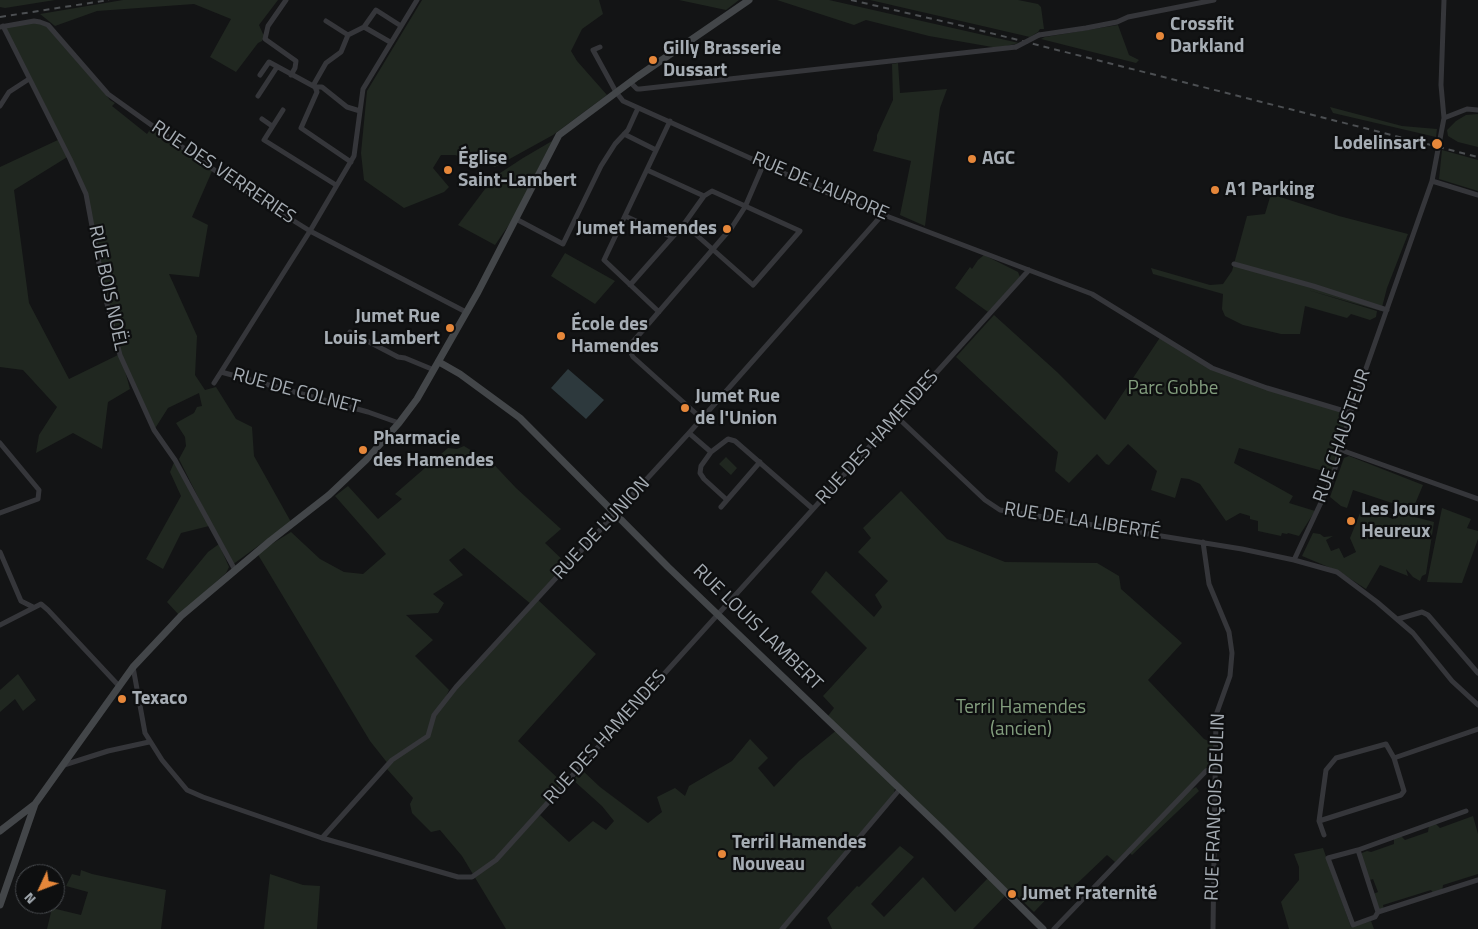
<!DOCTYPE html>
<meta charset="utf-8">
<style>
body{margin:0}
#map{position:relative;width:1478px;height:929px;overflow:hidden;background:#131415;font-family:"Titillium Web",sans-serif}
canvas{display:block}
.north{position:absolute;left:15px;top:864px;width:50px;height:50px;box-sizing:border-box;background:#0e0f10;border:1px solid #4b4e52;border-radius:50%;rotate:227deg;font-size:14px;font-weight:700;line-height:20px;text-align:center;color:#a6adb4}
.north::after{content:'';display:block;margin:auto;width:18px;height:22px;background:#e6873a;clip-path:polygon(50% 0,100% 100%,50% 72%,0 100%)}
</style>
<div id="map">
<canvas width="1478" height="929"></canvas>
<div class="north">N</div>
</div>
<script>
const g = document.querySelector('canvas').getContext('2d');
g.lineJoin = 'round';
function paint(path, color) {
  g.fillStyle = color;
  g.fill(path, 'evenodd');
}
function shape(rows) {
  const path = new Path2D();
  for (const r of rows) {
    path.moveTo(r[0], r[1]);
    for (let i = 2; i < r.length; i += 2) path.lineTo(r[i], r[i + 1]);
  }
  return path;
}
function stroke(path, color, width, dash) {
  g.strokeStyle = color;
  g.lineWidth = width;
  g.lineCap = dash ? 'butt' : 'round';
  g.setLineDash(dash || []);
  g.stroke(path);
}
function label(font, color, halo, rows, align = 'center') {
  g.font = font + ' "Titillium Web",sans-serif';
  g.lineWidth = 4.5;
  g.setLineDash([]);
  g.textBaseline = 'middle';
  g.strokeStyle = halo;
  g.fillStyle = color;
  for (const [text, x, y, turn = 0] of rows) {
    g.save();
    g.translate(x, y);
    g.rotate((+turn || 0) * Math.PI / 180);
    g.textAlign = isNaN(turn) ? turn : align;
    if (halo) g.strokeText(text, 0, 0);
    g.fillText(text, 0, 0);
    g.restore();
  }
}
paint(shape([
 [0,0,55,0,5,8,0,7],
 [123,0,278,0,259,25,263,34,265,35,262,41,258,43,236,72,210,57,231,19,194,4,97,11,55,26,40,14],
 [422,0,599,0,603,14,582,29,571,51,577,61,607,95,553,135,495,167,455,155,441,155,433,168,449,187,444,192,404,208,364,180,361,153,367,91],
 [679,0,739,0,726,10],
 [777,0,829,0,1019,43,998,48,929,36,866,20,854,25],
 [870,0,1018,0,1038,4,1041,7,1044,29,1040,29,1038,32,1030,37],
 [22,23,44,23,68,48,110,100,115,103,112,106,147,134,151,128,213,169,192,217,208,225,199,277,169,274,197,336,195,375,205,390,216,387,236,419,252,427,254,456,291,522,232,565,179,459,186,446,185,437,176,423,194,413,197,407,202,406,199,393,168,408,154,430,122,360,130,389,108,402,102,449,73,433,36,453,39,435,57,407,23,370,0,367,0,167,60,139,3,26],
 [69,156,89,203,104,292,120,354,69,379,29,303,14,190],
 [1118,25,1129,55,1139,60,1136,63,1041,39,1045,37],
 [898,63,900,93,947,89,940,108,925,226,900,215,911,161,873,151,877,139,877,135,893,100,892,64],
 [1330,107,1402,126,1437,129,1436,137,1333,113],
 [1478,114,1478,147,1458,142,1448,136,1447,130,1456,121,1466,115],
 [552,141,513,219,495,245,458,225,494,177,523,158],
 [1442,150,1478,160,1478,191,1439,179],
 [1271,194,1339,216,1408,234,1387,288,1381,311,1308,290,1377,311,1376,317,1370,320,1351,314,1347,318,1305,306,1300,334,1281,334,1243,325,1225,316,1222,309,1223,294,1153,274,1151,268,1210,285,1223,284,1232,271,1247,216,1265,214],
 [565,253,615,281,595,304,551,276],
 [984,255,1018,272,1020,277,988,312,955,288,970,267,972,269,978,260],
 [994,315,1057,372,1105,420,1161,336,1212,368,1351,413,1334,474,1239,448,1234,463,1293,496,1289,503,1315,511,1299,536,1288,533,1287,534,1282,533,1281,536,1258,531,1258,521,1250,519,1250,516,1240,513,1226,521,1200,484,1189,479,1181,478,1175,498,1151,490,1157,471,1128,444,1109,465,1106,464,1097,454,1069,483,1055,471,1058,452,956,357],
 [464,446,477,454,484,454,516,488,561,529,545,543,568,565,532,605,464,548,449,560,463,575,433,594,444,603,438,613,406,615,433,640,415,656,449,690,444,701,538,600,596,654,518,741,564,784,532,821,540,815,569,842,593,821,606,830,614,821,602,806,573,780,582,770,600,787,648,823,662,812,657,797,675,788,685,796,689,786,732,761,750,739,768,758,758,768,774,787,799,761,838,729,828,716,834,708,823,696,867,648,811,592,826,571,874,617,882,607,875,595,888,581,858,552,871,538,863,528,901,491,947,539,1005,562,1097,563,1119,576,1121,589,1182,643,1148,680,1204,739,1213,743,1214,764,1209,765,1188,787,1191,790,1196,787,1199,791,1132,855,1127,850,1115,862,1107,855,1064,896,1058,887,1034,912,1013,892,1009,891,896,783,894,793,886,808,786,929,506,929,462,856,440,830,431,832,412,813,410,804,413,798,387,769,389,765,370,741,257,553,291,532,320,559,344,572,363,574,386,554,335,496,348,486,378,519,402,499,395,494,448,448,457,449],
 [1349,456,1423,485,1415,504,1415,517,1434,522,1426,574,1422,576,1420,581,1413,577,1406,569,1408,576,1380,565,1366,589,1338,571,1302,556,1313,533,1320,534,1324,537,1333,536,1326,540,1331,551,1339,548,1344,558,1356,552,1350,538,1362,508,1393,519,1398,505,1353,490,1347,508,1341,506,1330,497,1344,458],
 [726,457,737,468,731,475,719,464],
 [175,460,209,526,181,533,163,569,146,559,181,496,170,472],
 [1442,508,1471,519,1467,528,1478,531,1478,539,1462,583,1427,582],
 [219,544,229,567,226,573,179,615,167,602,208,552],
 [18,674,36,700,23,711,15,699,0,712,0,690],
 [1473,816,1478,834,1478,874,1443,885,1442,892,1434,894,1431,890,1383,905,1384,910,1379,910,1373,894,1378,892,1373,879,1367,881,1360,857,1362,853,1367,851,1371,852,1394,844,1394,837,1400,835,1405,840,1428,832,1429,825,1435,823,1440,828],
 [900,846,914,857,871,904,884,917,923,877,955,912,988,878,1005,896,973,929,832,929,827,918,857,886,859,887],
 [1323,848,1351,927,1371,921,1374,929,1289,929,1281,902,1299,880,1299,867,1294,854],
 [81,870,92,874,166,890,161,929,47,929,52,908,81,915,88,892,66,886,72,874,80,876],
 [270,874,303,885,320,886,317,929,264,929]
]), '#202720');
paint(shape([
 [568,369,604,400,586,419,551,388]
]), '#2d393d');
stroke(shape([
 [286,0,268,26,265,39,296,61,295,68,291,75],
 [326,21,348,35],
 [3,26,70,159,86,194,105,296,120,355,154,430,175,460,235,570],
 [0,27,34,21,40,22,48,25,108,94,227,179,310,231,466,312],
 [364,27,376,10,401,26],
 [1039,35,1086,28,1117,22,1128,17,1214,0],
 [600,47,593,50,616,92,623,101,839,198,1092,294,1212,368,1267,388,1351,413],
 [260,75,269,62,315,87,322,87,347,107,360,111],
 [630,82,637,89,640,89,1016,47],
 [258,96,277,67],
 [0,106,9,92,29,79],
 [283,110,264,140,336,185],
 [1444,118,1467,109,1478,110],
 [262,119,272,126],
 [624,134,656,150],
 [351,162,301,128,317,92,314,84,326,63,341,52,348,35,364,27,390,42],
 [647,170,704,196],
 [1432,181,1478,195],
 [625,216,672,237],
 [516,219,563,244,601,166,615,144,628,130,638,108],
 [1234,264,1313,286,1387,310],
 [630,285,684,224,704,196,712,191,800,231,753,285,684,224],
 [659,312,604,260,670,121],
 [350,332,398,357,405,358,434,370],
 [214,383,221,372],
 [897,417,985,500,1000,510,1242,549,1294,560,1337,572,1377,602,1413,633,1452,681,1478,705],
 [702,419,633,357,630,351,631,344,732,227,745,207,764,163],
 [399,423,368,412,221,372,310,231,354,156,363,89,417,0],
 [689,433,711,452],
 [0,443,39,490,38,499,0,513],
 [1341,450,1478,499],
 [727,500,704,479,700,473,701,466,711,452,728,439,735,441,813,509],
 [721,507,760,462],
 [1203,542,1209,584,1229,632,1232,653,1230,676,1216,715,1213,929],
 [0,552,21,601,33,607],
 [1294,560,1332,479,1351,411,1432,181,1444,118,1441,85,1444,0],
 [1398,619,1422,612,1428,615,1478,673],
 [0,625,41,604,48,610,119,686],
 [133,667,145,733,162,760,187,790,203,797,322,838,458,877,472,877,496,860,1029,270],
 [1386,744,1394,758,1404,791,1401,795,1319,821,1326,770,1336,758,1386,744],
 [1394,758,1478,729],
 [64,765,108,751,149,742],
 [1319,821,1324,835],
 [322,838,392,760,428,736,434,715,456,687,689,433,882,215],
 [1358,850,1378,912,1478,880],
 [1378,912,1375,917,1353,925,1328,858,1358,850,1466,811],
 [782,929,900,789],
 [1054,929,1206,771,1215,766]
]), '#35363a', 5);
stroke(shape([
 [439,362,460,374,520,418,668,567,942,829,1043,929],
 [0,831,35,804],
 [0,905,35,804,133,667,181,616,270,541,329,495,366,460,399,423,417,399,478,292,559,135,637,77,749,0]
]), '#434649', 7);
stroke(shape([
 [851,0,963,26,1478,157],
 [0,17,109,0]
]), '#4c4f52', 2, [6, 5]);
stroke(shape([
 [1016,47,1039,35]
]), '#35363a', 5);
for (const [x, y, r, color] of [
 [1160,36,5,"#e6873a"],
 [653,60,5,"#e6873a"],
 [1437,144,6,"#e6873a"],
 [972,159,5,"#e6873a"],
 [448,170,5,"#e6873a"],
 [1215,190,5,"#e6873a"],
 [727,229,5,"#e6873a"],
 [450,328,5,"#e6873a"],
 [561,336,5,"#e6873a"],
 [685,408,5,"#e6873a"],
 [363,450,5,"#e6873a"],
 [1351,521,5,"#e6873a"],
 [122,699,5,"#e6873a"],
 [722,854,5,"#e6873a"],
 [1012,894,5,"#e6873a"]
]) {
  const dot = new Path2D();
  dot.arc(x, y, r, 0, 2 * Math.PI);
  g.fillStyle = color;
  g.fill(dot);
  stroke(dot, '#0e0f10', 2);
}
label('bold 19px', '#a6adb4', '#0e0f10', [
 ["Crossfit",1170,25],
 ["Darkland",1170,47],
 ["Gilly Brasserie",663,49],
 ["Dussart",663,71],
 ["Lodelinsart",1426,144,"right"],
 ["Église",458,159],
 ["Saint-Lambert",458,181],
 ["AGC",982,159],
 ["A1 Parking",1225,190],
 ["Jumet Hamendes",717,229,"right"],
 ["Jumet Rue",440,317,"right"],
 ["Louis Lambert",440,339,"right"],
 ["École des",571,325],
 ["Hamendes",571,347],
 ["Jumet Rue",695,397],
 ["de l'Union",695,419],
 ["Pharmacie",373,439],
 ["des Hamendes",373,461],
 ["Les Jours",1361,510],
 ["Heureux",1361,532],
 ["Texaco",132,699],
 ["Terril Hamendes",732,843],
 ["Nouveau",732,865],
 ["Jumet Fraternité",1022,894]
], 'left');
label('19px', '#a6adb4', '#0e0f10', [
 ["RUE DES VERRERIES",223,173,34],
 ["RUE DE L'AURORE",820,187,23],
 ["RUE BOIS NOËL",107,288,78],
 ["RUE DE COLNET",296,392,15],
 ["RUE CHAUSTEUR",1343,436,-71],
 ["RUE DES HAMENDES",878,438,-48],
 ["RUE DE LA LIBERTÉ",1082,522,9],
 ["RUE DE L'UNION",602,529,-47],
 ["RUE LOUIS LAMBERT",757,628,44],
 ["RUE DES HAMENDES",606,738,-48],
 ["RUE FRANÇOIS DEULIN",1216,807,-88]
]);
label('19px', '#839e7e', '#0e0f10', [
 ["Parc Gobbe",1173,389],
 ["Terril Hamendes",1021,708],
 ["(ancien)",1021,730]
]);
</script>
